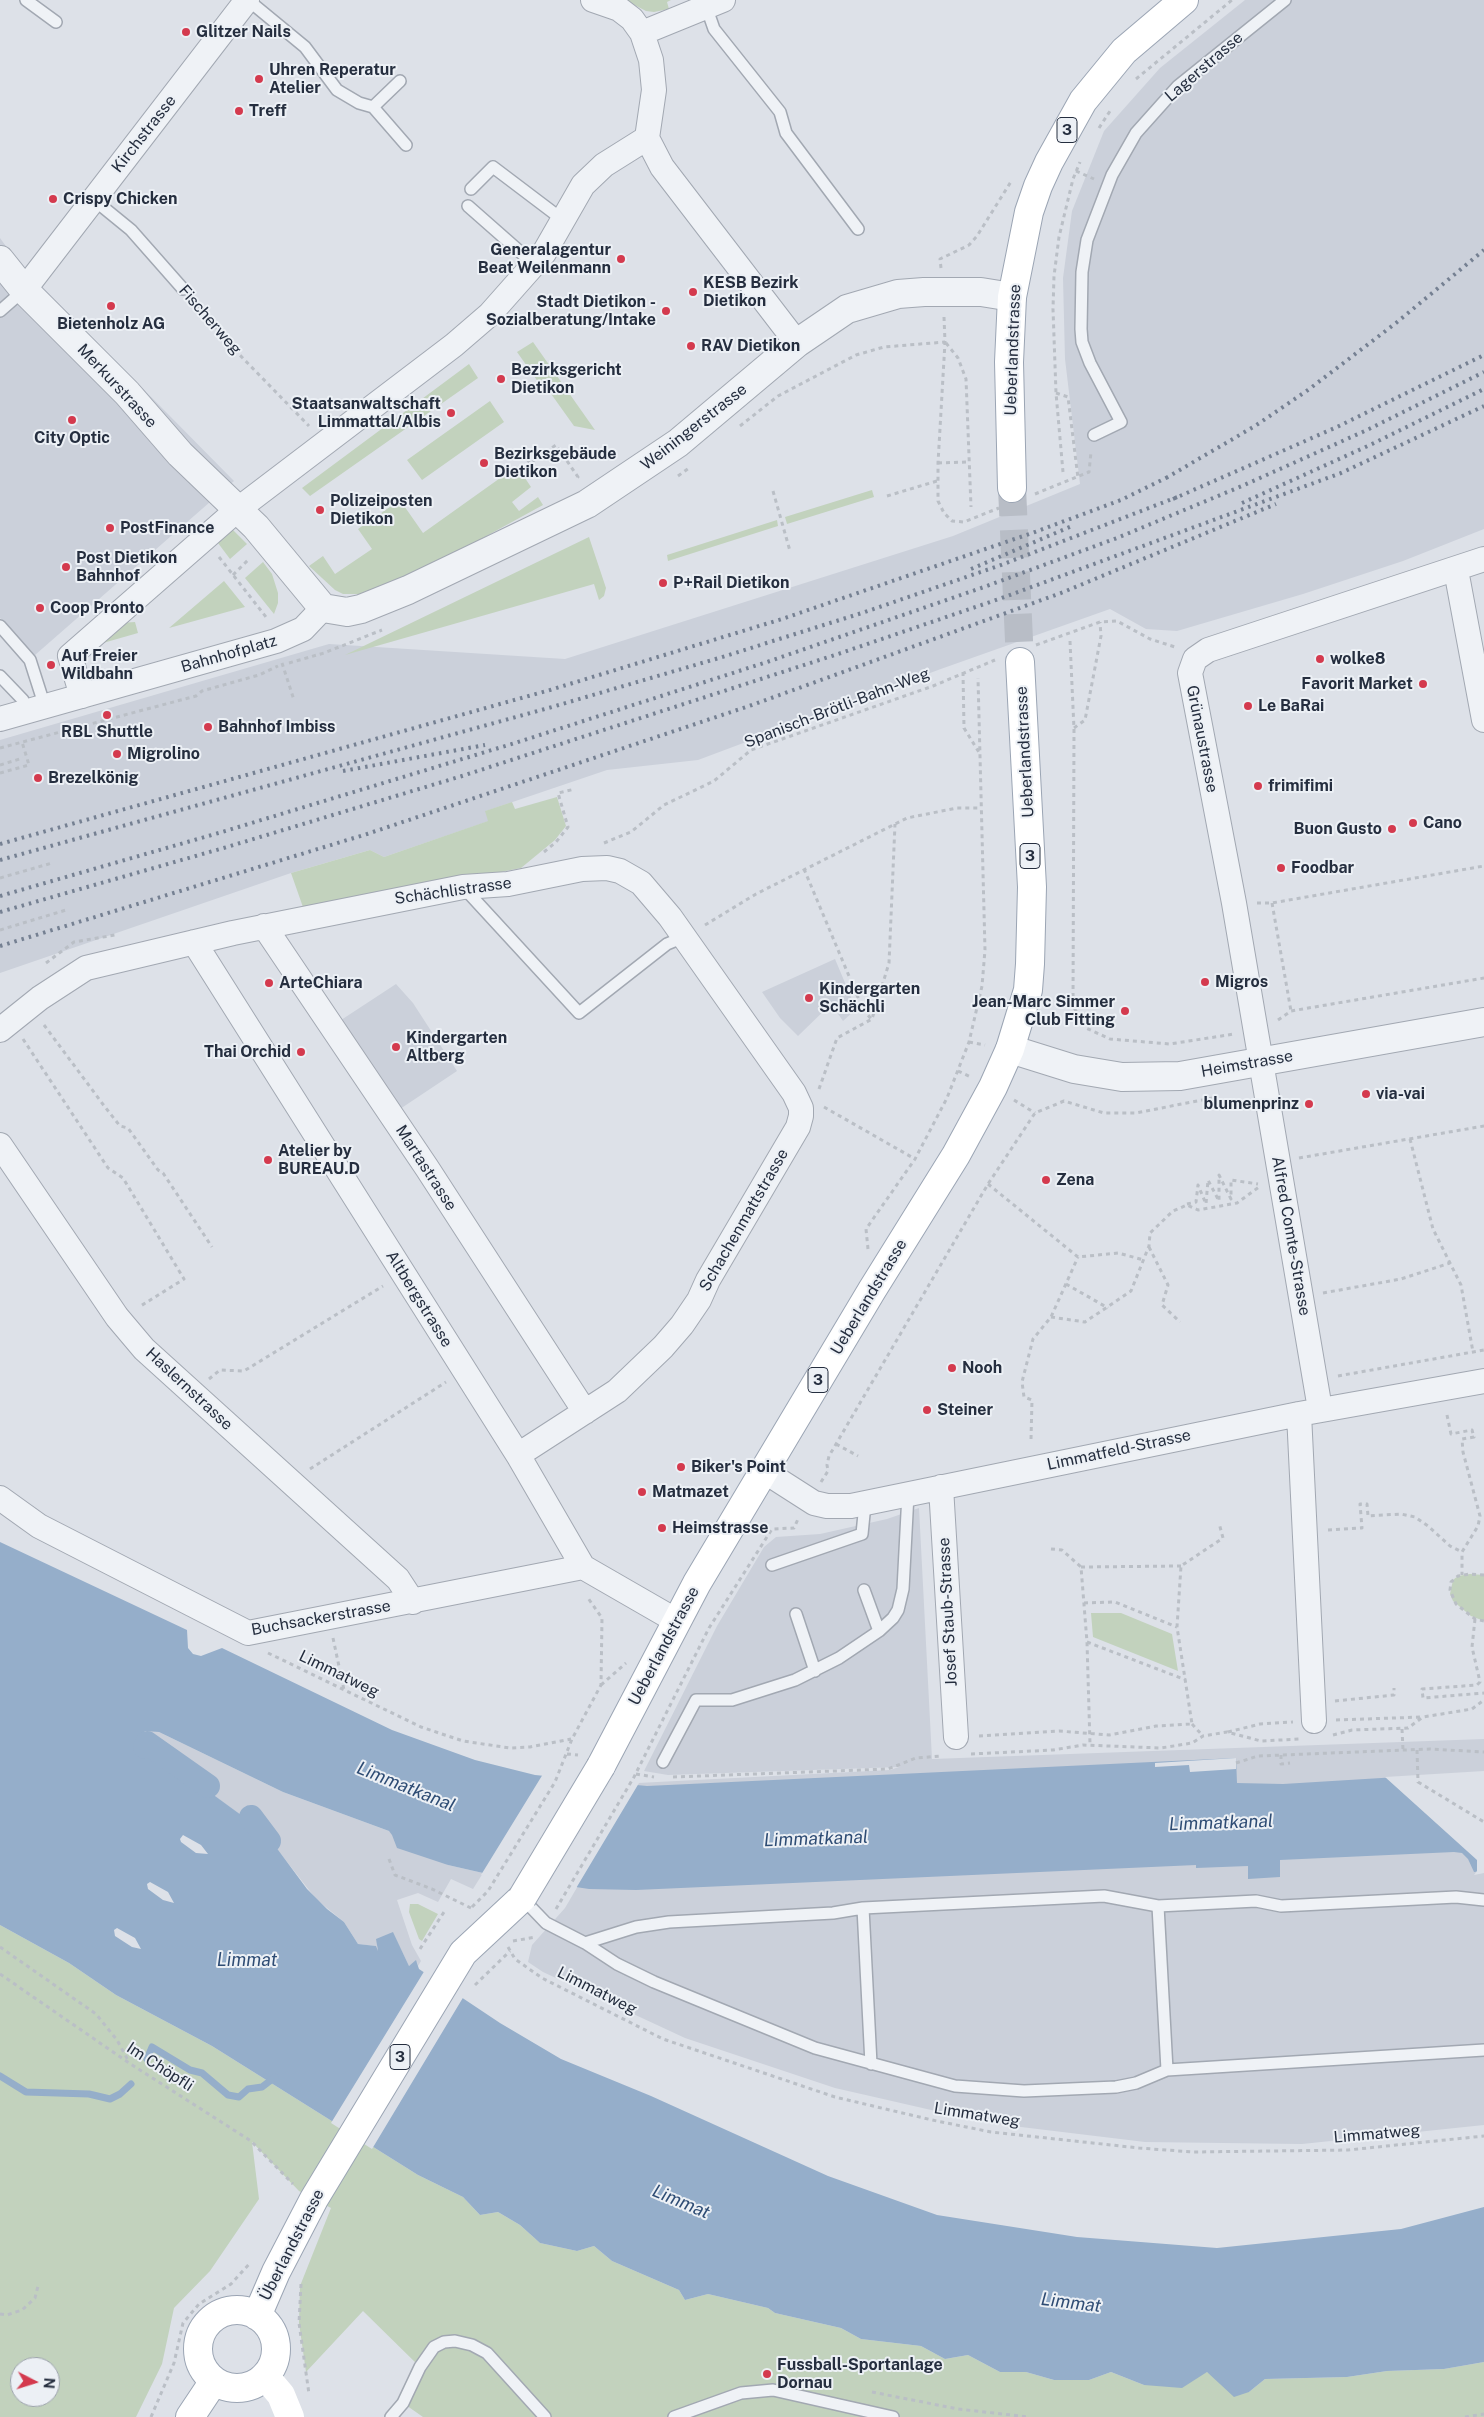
<!DOCTYPE html>
<meta charset="utf-8">
<style>
body{margin:0}
#map{position:relative;width:1484px;height:2417px;overflow:hidden;background:#dde1e8;font-family:"Public Sans",sans-serif}
canvas{display:block}
.north{position:absolute;left:10px;top:2357px;width:50px;height:50px;box-sizing:border-box;background:#ecf0f5;border:1px solid #9ca2ac;border-radius:50%;rotate:95deg;font-size:14px;font-weight:700;line-height:20px;text-align:center;color:#252e3f}
.north::after{content:'';display:block;margin:auto;width:18px;height:22px;background:#d43a4e;clip-path:polygon(50% 0,100% 100%,50% 72%,0 100%)}
</style>
<div id="map">
<canvas width="1484" height="2417"></canvas>
<div class="north">N</div>
</div>
<script>
const g = document.querySelector('canvas').getContext('2d');
g.lineJoin = 'round';
function paint(path, color) {
  g.fillStyle = color;
  g.fill(path, 'evenodd');
}
function shape(rows) {
  const path = new Path2D();
  for (const r of rows) {
    if (r.length === 3) {
      path.moveTo(r[0] + r[2], r[1]);
      path.arc(r[0], r[1], r[2], 0, 2 * Math.PI);
      continue;
    }
    path.moveTo(r[0], r[1]);
    for (let i = 2; i < r.length; i += 2) path.lineTo(r[i], r[i + 1]);
  }
  return path;
}
function stroke(path, color, width, dash) {
  g.strokeStyle = color;
  g.lineWidth = width;
  g.lineCap = dash ? 'butt' : 'round';
  g.setLineDash(dash || []);
  g.stroke(path);
}
function label(font, color, halo, rows, align = 'center') {
  g.font = font + ' "Public Sans",sans-serif';
  g.lineWidth = 4;
  g.setLineDash([]);
  g.textBaseline = 'middle';
  g.strokeStyle = halo;
  g.fillStyle = color;
  for (const [text, x, y, turn = 0] of rows) {
    g.save();
    g.translate(x, y);
    g.rotate((+turn || 0) * Math.PI / 180);
    g.textAlign = isNaN(turn) ? turn : align;
    if (halo) g.strokeText(text, 0, 0);
    g.fillText(text, 0, 0);
    g.restore();
  }
}
paint(shape([
 [1245,0,1484,0,1484,529,1403,561,1303,594,1177,631,1146,629,1110,609,938,670,698,760,607,770,486,811,489,821,384,857,370,850,291,873,0,973,0,740,329,644,565,659,953,536,1080,484,1065,359,1063,278,1072,211,1104,131,1160,68],
 [0,238,16,260,234,481,35,655,0,618],
 [835,959,856,1009,843,1021,831,1004,798,1036,780,1018,762,992],
 [396,984,413,1003,457,1071,394,1113,335,1024],
 [919,1508,932,1759,1484,1739,1484,2125,1302,2144,1145,2142,988,2123,835,2088,685,2038,543,1972,528,1962,532,1945,565,1908,638,1783,890,1770,899,1767,668,1775,644,1771,717,1626,764,1547,776,1537,820,1534,887,1519],
 [149,1730,159,1732,283,1792,389,1831,448,1865,483,1873,473,1889,451,1879,438,1902,418,1893,397,1900,412,1945,421,1961,418,1966,417,1962,409,1966,393,1933,377,1945,378,1951,375,1946,358,1944,344,1922,316,1899,270,1840,267,1842,252,1827,248,1820,140,1743,139,1737]
]), '#cbd0da');
paint(shape([
 [625,0,671,0,667,2,669,9,654,12,646,11],
 [533,342,595,430,574,426,549,391,546,393,517,352],
 [469,364,478,378,310,496,302,488],
 [490,401,504,422,422,480,407,460],
 [517,466,531,487,512,502,519,511,538,497,543,505,459,551,374,590,360,594,343,594,335,590,309,566,323,556,335,574,372,549,358,529,400,500,423,533],
 [872,490,874,497,787,524,785,517],
 [777,520,778,526,668,561,667,555],
 [229,530,233,530,247,544,230,559,215,539],
 [589,537,606,588,604,596,599,600,594,584,345,655],
 [263,562,272,574,278,593,278,603,274,614,245,578],
 [224,581,245,607,169,628],
 [135,622,138,633,103,643,101,639,119,623],
 [557,797,566,826,555,840,521,868,304,910,291,873,370,850,384,857,488,821,485,811,512,802,515,809],
 [1470,1574,1484,1575,1484,1621,1471,1616,1453,1601,1450,1594,1453,1580,1458,1576],
 [1091,1613,1121,1613,1172,1634,1178,1671,1093,1637],
 [410,1904,418,1904,438,1914,422,1941,419,1939,409,1912],
 [0,1925,69,1963,116,1995,212,2046,418,2175,463,2197,480,2215,498,2212,520,2225,540,2243,577,2251,594,2246,612,2261,679,2290,685,2300,708,2294,768,2308,775,2313,841,2328,861,2339,921,2346,945,2359,968,2355,1000,2372,1026,2372,1054,2380,1089,2380,1111,2372,1144,2385,1207,2372,1249,2392,1265,2379,1347,2377,1387,2371,1444,2369,1484,2362,1484,2417,423,2417,403,2403,420,2367,363,2311,306,2372,299,2323,300,2286,331,2208,299,2191,252,2142,259,2199,210,2271,174,2308,162,2364,136,2417,0,2417],
 [20,2367,50,2367,50,2397,20,2397]
]), '#c2d2bd');
paint(shape([
 [0,1542,187,1630,188,1648,193,1654,201,1656,222,1648,392,1730,475,1760,535,1775,647,1786,1236,1758,1237,1783,1283,1784,1480,1772,1484,1871,1474,1872,1468,1859,1462,1853,1454,1852,1280,1860,1280,1877,1248,1879,1248,1866,1196,1868,1196,1865,636,1890,589,1889,483,1873,448,1865,397,1848,392,1835,389,1831,283,1792,159,1732,145,1731,138,1740,248,1820,252,1827,267,1842,270,1839,307,1889,327,1909,344,1922,358,1944,376,1946,378,1951,376,1939,393,1932,409,1966,416,1960,419,1969,500,2023,561,2059,651,2096,828,2176,937,2215,1077,2237,1217,2248,1401,2229,1484,2207,1484,2362,1444,2369,1387,2371,1347,2377,1265,2379,1249,2392,1234,2397,1207,2372,1182,2388,1144,2385,1111,2372,1089,2380,1054,2380,1026,2372,1000,2372,968,2355,945,2359,921,2346,861,2339,841,2328,775,2313,768,2308,708,2294,685,2300,679,2290,612,2261,594,2246,577,2251,540,2243,520,2225,498,2212,480,2215,463,2197,418,2175,212,2046,116,1995,69,1963,0,1925],
 [183,1835,201,1845,208,1854,196,1853,181,1842,180,1839],
 [150,1882,168,1892,174,1903,163,1900,148,1889,147,1884],
 [117,1928,135,1938,141,1949,132,1947,115,1936,114,1930]
]), '#95aeca');
paint(shape([
 [1236,1758,1236,1769,1190,1772,1189,1765,1155,1767,1155,1763],
 [1484,1771,1484,1873,1474,1875,1477,1871,1477,1860,1385,1777],
 [543,1774,639,1783,575,1890,481,1875],
 [425,1970,464,1996,372,2149,331,2123]
]), '#dde1e8');
stroke(shape([
 [147,2059,152,2047,190,2070,202,2073,228,2095,239,2097,248,2089,262,2087,275,2077],
 [0,2076,26,2092,89,2094,110,2099,120,2094,131,2084]
]), '#95aeca', 7);
stroke(shape([
 [145,1747,147,1743,208,1786],
 [251,1817,269,1841]
]), '#95aeca', 24);
stroke(shape([
 [1012,488,1020,662]
]), '#b8bdc6', 28, [28, 14]);
const service = shape([
 [26,0,56,22],
 [248,0,305,47,337,90,359,103,373,107,400,81],
 [706,6,714,29,780,112,786,133,858,229],
 [373,107,406,145],
 [471,189,493,167,563,220],
 [93,199,131,230,183,289],
 [468,206,535,265],
 [0,311,24,290],
 [1094,435,1121,422,1090,363,1082,342,1081,329,1082,272,1087,240,1112,175,1136,133,1178,86,1285,0],
 [0,626,30,660,45,707],
 [0,676,23,700,26,712],
 [464,888,579,1013,667,944,684,937],
 [772,1565,862,1534,865,1504],
 [864,1590,879,1631],
 [796,1614,815,1671],
 [663,1762,696,1700,732,1700,795,1680,839,1658,879,1631,893,1618,898,1610,903,1589,908,1494],
 [522,1898,546,1923,585,1943,617,1964,654,1982,815,2048,955,2086,1024,2091,1116,2087,1136,2083,1167,2070,1484,2050],
 [1158,1906,1167,2070],
 [863,1908,871,2064],
 [585,1943,636,1927,669,1922,833,1913,863,1908,1104,1896,1158,1906,1256,1901,1281,1906,1456,1897,1484,1900],
 [391,2417,403,2403,420,2367,434,2347,444,2342,455,2341,472,2345,487,2353,545,2417],
 [674,2417,741,2393,773,2390,893,2417]
]);
const minor = shape([
 [593,0,619,9,632,19,642,33,651,60,654,90,647,138,662,167,797,343],
 [642,33,723,0],
 [24,290,247,0],
 [1456,570,1484,720],
 [82,696,70,656,237,510,454,345,490,314,544,253,583,185,604,165,647,138],
 [0,719,276,641,303,629,323,608],
 [264,926,427,1168,585,1412],
 [194,942,518,1455,583,1567,675,1620],
 [0,1030,40,998,86,968,233,933,463,887,508,884,582,869,607,868,620,871,641,883,670,917,794,1093,801,1108,801,1116,798,1127,708,1280,699,1300,682,1325,663,1347,617,1391,518,1455],
 [0,1145,117,1317,144,1349,398,1579,413,1602],
 [1320,1409,1234,903,1190,673,1195,659,1208,650,1484,559],
 [1299,1414,1314,1721],
 [764,1471,814,1503,827,1506,851,1506,1299,1414,1484,1381],
 [941,1487,956,1737],
 [0,1498,39,1526,248,1633,583,1567]
]);
const tertiary = shape([
 [0,260,24,290,127,393,180,454,256,527,323,608,347,612,361,609,408,590,587,504,678,443,797,343,847,309,898,294,924,292,981,292,1012,297],
 [1010,1049,1074,1069,1122,1077,1180,1076,1484,1022]
]);
const primary = shape([
 [1012,488,1009,362,1012,297,1029,212,1038,186,1049,162,1083,101,1124,51,1184,0],
 [601,1766,697,1583,872,1290,956,1155,993,1087,1010,1049,1028,990,1030,964,1032,887,1020,662],
 [237,2349,39],
 [257,2316,276,2272,314,2199,463,1953,522,1898],
 [190,2417,214,2381]
]);
stroke(service, '#a2a8b2', 14);
stroke(minor, '#a2a8b2', 26);
stroke(tertiary, '#a2a8b2', 30);
stroke(primary, '#9ba5b4', 30);
stroke(shape([
 [1136,79,1232,0],
 [1099,128,1110,111],
 [1076,171,1094,179],
 [941,268,940,259,969,245,977,236,1012,180],
 [193,301,232,347,309,426],
 [944,317,945,342,938,463,938,501,944,513,952,521,964,522,999,508],
 [946,343,958,358,966,379,971,507],
 [1056,393,1068,397,1078,478],
 [740,426,778,396,856,355,884,347,945,342],
 [527,459,530,463,556,445,578,477,576,478],
 [938,463,968,462],
 [1063,472,1056,393,1053,309,1054,276,1059,237,1073,179,1080,162],
 [678,476,689,468],
 [773,491,790,551],
 [1035,494,1089,472,1091,452],
 [887,496,937,481],
 [219,557,266,617],
 [233,575,249,559],
 [1070,641,1074,729,1073,1006,1086,1028,1110,1039,1170,1044,1234,1034],
 [1036,645,1100,622,1117,621,1150,639,1175,647],
 [282,663,294,700],
 [289,663,324,653,382,630],
 [963,672,964,728,980,754],
 [1074,728,1085,720,1101,636,1100,622],
 [0,748,196,696,202,691,259,675,278,666],
 [0,765,23,758],
 [0,773,29,765,22,742],
 [604,843,631,832,664,805,714,781,751,750,933,686,995,660],
 [544,852,556,842,568,827,558,793,575,789],
 [804,869,862,1007,871,1019],
 [0,878,52,863],
 [1257,903,1272,903,1484,866],
 [1272,903,1291,1011],
 [705,925,756,894,907,818,957,808,981,808],
 [0,930,66,910],
 [46,963,74,942,115,935],
 [1278,1020,1291,1011,1484,978],
 [44,1025,105,1107,120,1126,128,1128,158,1170,163,1173,212,1247],
 [23,1039,108,1168,123,1178,184,1279,139,1307],
 [969,1042,985,1045],
 [958,1071,971,1077],
 [819,1089,837,1038,872,1019,889,963,895,824],
 [1014,1100,1035,1113],
 [824,1107,915,1159],
 [1410,1139,1433,1229,1461,1285,1473,1352],
 [1299,1158,1484,1126],
 [988,1184,1078,1257,1118,1253,1144,1260],
 [1187,1204,1196,1202,1198,1185,1206,1204,1208,1180,1219,1201,1219,1175,1231,1199,1231,1180,1258,1184],
 [1149,1247,1168,1285,1162,1305,1180,1322],
 [868,1249,866,1229,915,1159,947,1098,969,1042,982,986,985,950,978,678],
 [1066,1284,1108,1308],
 [1323,1293,1401,1279,1450,1263],
 [1051,1317,1085,1322,1131,1291,1149,1246,1150,1233,1173,1211,1187,1205,1198,1210,1237,1203,1259,1187],
 [1338,1376,1484,1350],
 [209,1379,220,1370,244,1371,383,1286],
 [1447,1415,1451,1434,1472,1430,1474,1437,1462,1439,1463,1452,1480,1516,1478,1526,1462,1552,1462,1575],
 [1031,1439,1032,1400,1024,1397,1022,1382,1033,1339,1051,1317,1078,1257],
 [836,1444,858,1456],
 [310,1469,446,1382],
 [821,1482,828,1471,827,1465,829,1456,988,1184,1035,1113,1064,1101,1104,1113,1136,1113,1212,1098],
 [1328,1530,1362,1528,1360,1504,1367,1504,1368,1516,1401,1514,1415,1517,1428,1526,1450,1546,1462,1552],
 [1051,1549,1062,1550,1081,1567,1087,1642,1090,1744],
 [1081,1567,1181,1566],
 [1484,1575,1470,1574,1458,1576,1451,1582,1450,1590,1456,1604,1475,1619,1484,1621],
 [1084,1603,1115,1602,1177,1627],
 [1475,1619,1472,1647,1480,1682,1477,1685,1422,1689,1423,1698,1484,1693],
 [333,1638,344,1690],
 [1087,1642,1186,1680],
 [268,1653,421,1727,463,1741,510,1748,530,1747,571,1739],
 [601,1685,626,1663],
 [1335,1701,1394,1695,1394,1688],
 [1336,1720,1422,1717],
 [1192,1724,1203,1736],
 [1402,1729,1403,1750],
 [1228,1732,1260,1724,1293,1722],
 [1333,1735,1352,1730,1408,1728,1423,1717,1472,1709,1484,1700],
 [979,1736,1059,1731,1109,1735,1156,1726,1192,1724,1177,1627,1181,1566,1223,1538,1219,1523],
 [1417,1750,1418,1782,1484,1822],
 [567,1754,578,1755],
 [971,1754,1053,1750,1083,1745,1161,1748,1192,1743,1203,1736,1227,1732,1261,1741,1300,1739],
 [1281,1755,1281,1764,1290,1763],
 [1236,1763,1258,1756,1430,1749,1484,1752],
 [636,1774,654,1777],
 [673,1777,888,1769,916,1758,942,1756],
 [389,1859,395,1875,432,1889,473,1909],
 [472,1907,488,1891,555,1782,572,1739,601,1685,602,1618,588,1598],
 [556,1909,634,1777,709,1628,772,1529,794,1528,798,1519],
 [513,1941,536,1937],
 [0,1947,96,2014,117,2040,129,2062],
 [508,1947,515,1959,542,1978,663,2039,835,2097,932,2120,991,2132,1139,2148,1193,2152,1348,2150,1484,2136],
 [420,1949,444,1912],
 [0,1974,129,2063,251,2141,293,2184],
 [475,1985,510,1951],
 [301,2284,299,2323,309,2394],
 [0,2314,7,2315,22,2310,35,2298,38,2286],
 [872,2392,958,2409,1029,2417],
 [151,2417,174,2363,183,2323,199,2304,231,2284,251,2262],
 [1465,2417,1484,2414]
]), '#babfc6', 3, [4, 4]);
stroke(service, '#eff2f6', 11);
stroke(minor, '#eff2f6', 24);
stroke(tertiary, '#eff2f6', 28);
stroke(shape([
 [265,2376,281,2395,290,2417]
]), '#fff', 28);
stroke(primary, '#fff', 28);
stroke(shape([
 [1166,478,1255,426,1308,390,1396,323,1484,250],
 [1173,499,1337,427,1484,355],
 [1242,503,1370,445,1484,389],
 [971,569,1072,526],
 [343,771,485,745],
 [0,844,550,690,782,619,1035,532,1121,500,1172,475],
 [0,860,552,707,719,658,865,612,1001,565,1180,496],
 [0,896,222,832,515,743,767,662,984,587,1117,538,1242,486,1367,430,1484,372],
 [0,912,227,847,462,776,841,653,999,599,1341,473,1484,406],
 [0,946,367,834,752,705,1061,593,1276,504]
]), '#758092', 4, [2.5, 5]);
const primaryBridge = shape([
 [522,1898,601,1766]
]);
stroke(primaryBridge, '#9ba5b4', 30, []);
stroke(primaryBridge, '#fff', 28);
for (const [x, y, r, color] of [
 [186,32,5,"#d43a4e"],
 [259,79,5,"#d43a4e"],
 [239,111,5,"#d43a4e"],
 [53,199,5,"#d43a4e"],
 [621,259,5,"#d43a4e"],
 [693,292,5,"#d43a4e"],
 [111,306,5,"#d43a4e"],
 [666,311,5,"#d43a4e"],
 [691,346,5,"#d43a4e"],
 [501,379,5,"#d43a4e"],
 [451,413,5,"#d43a4e"],
 [72,420,5,"#d43a4e"],
 [484,463,5,"#d43a4e"],
 [320,510,5,"#d43a4e"],
 [110,528,5,"#d43a4e"],
 [66,567,5,"#d43a4e"],
 [663,583,5,"#d43a4e"],
 [40,608,5,"#d43a4e"],
 [1320,659,5,"#d43a4e"],
 [51,665,5,"#d43a4e"],
 [1423,684,5,"#d43a4e"],
 [1248,706,5,"#d43a4e"],
 [107,715,5,"#d43a4e"],
 [208,727,5,"#d43a4e"],
 [117,754,5,"#d43a4e"],
 [38,778,5,"#d43a4e"],
 [1258,786,5,"#d43a4e"],
 [1413,823,5,"#d43a4e"],
 [1392,829,5,"#d43a4e"],
 [1281,868,5,"#d43a4e"],
 [1205,982,5,"#d43a4e"],
 [269,983,5,"#d43a4e"],
 [809,998,5,"#d43a4e"],
 [1125,1011,5,"#d43a4e"],
 [396,1047,5,"#d43a4e"],
 [301,1052,5,"#d43a4e"],
 [1366,1094,5,"#d43a4e"],
 [1309,1104,5,"#d43a4e"],
 [268,1160,5,"#d43a4e"],
 [1046,1180,5,"#d43a4e"],
 [952,1368,5,"#d43a4e"],
 [927,1410,5,"#d43a4e"],
 [681,1467,5,"#d43a4e"],
 [642,1492,5,"#d43a4e"],
 [662,1528,5,"#d43a4e"],
 [767,2374,5,"#d43a4e"]
]) {
  const dot = new Path2D();
  dot.arc(x, y, r, 0, 2 * Math.PI);
  g.fillStyle = color;
  g.fill(dot);
  stroke(dot, '#ecf0f5', 2);
}
for (const [x, y, w] of [
 [1067,130,20],
 [1030,856,20],
 [818,1380,20],
 [400,2057,20]
]) {
  const box = new Path2D();
  box.roundRect(x - w / 2, y - 12.5, w, 25, 4);
  g.fillStyle = '#ecf0f5';
  g.fill(box);
  stroke(box, '#252e3f', 1);
}
label('bold 15px', '#252e3f', null, [
 ["3",1067,130],
 ["3",1030,856],
 ["3",818,1380],
 ["3",400,2057]
]);
label('bold 16px', '#252e3f', '#ecf0f5', [
 ["Glitzer Nails",196,32],
 ["Uhren Reperatur",269,70],
 ["Atelier",269,88],
 ["Treff",249,111],
 ["Crispy Chicken",63,199],
 ["Generalagentur",611,250,"right"],
 ["Beat Weilenmann",611,268,"right"],
 ["KESB Bezirk",703,283],
 ["Dietikon",703,301],
 ["Stadt Dietikon -",656,302,"right"],
 ["Sozialberatung/Intake",656,320,"right"],
 ["Bietenholz AG",111,324,"center"],
 ["RAV Dietikon",701,346],
 ["Bezirksgericht",511,370],
 ["Dietikon",511,388],
 ["Staatsanwaltschaft",441,404,"right"],
 ["Limmattal/Albis",441,422,"right"],
 ["City Optic",72,438,"center"],
 ["Bezirksgebäude",494,454],
 ["Dietikon",494,472],
 ["Polizeiposten",330,501],
 ["Dietikon",330,519],
 ["PostFinance",120,528],
 ["Post Dietikon",76,558],
 ["Bahnhof",76,576],
 ["P+Rail Dietikon",673,583],
 ["Coop Pronto",50,608],
 ["Auf Freier",61,656],
 ["Wildbahn",61,674],
 ["wolke8",1330,659],
 ["Favorit Market",1413,684,"right"],
 ["Le BaRai",1258,706],
 ["Bahnhof Imbiss",218,727],
 ["RBL Shuttle",107,732,"center"],
 ["Migrolino",127,754],
 ["Brezelkönig",48,778],
 ["frimifimi",1268,786],
 ["Cano",1423,823],
 ["Buon Gusto",1382,829,"right"],
 ["Foodbar",1291,868],
 ["Migros",1215,982],
 ["ArteChiara",279,983],
 ["Kindergarten",819,989],
 ["Schächli",819,1007],
 ["Jean-Marc Simmer",1115,1002,"right"],
 ["Club Fitting",1115,1020,"right"],
 ["Kindergarten",406,1038],
 ["Altberg",406,1056],
 ["Thai Orchid",291,1052,"right"],
 ["via-vai",1376,1094],
 ["blumenprinz",1299,1104,"right"],
 ["Atelier by",278,1151],
 ["BUREAU.D",278,1169],
 ["Zena",1056,1180],
 ["Nooh",962,1368],
 ["Steiner",937,1410],
 ["Biker's Point",691,1467],
 ["Matmazet",652,1492],
 ["Heimstrasse",672,1528],
 ["Fussball-Sportanlage",777,2365],
 ["Dornau",777,2383]
], 'left');
label('16px', '#252e3f', '#ecf0f5', [
 ["Lagerstrasse",1204,67,-41],
 ["Kirchstrasse",144,134,-52],
 ["Fischerweg",210,320,49],
 ["Ueberlandstrasse",1013,350,-88],
 ["Merkurstrasse",117,386,47],
 ["Weiningerstrasse",694,427,-38],
 ["Bahnhofplatz",229,654,-16],
 ["Spanisch-Brötli-Bahn-Weg",837,708,-21],
 ["Grünaustrasse",1202,739,79],
 ["Ueberlandstrasse",1025,752,-93],
 ["Schächlistrasse",453,891,-8],
 ["Heimstrasse",1247,1064,-10],
 ["Martastrasse",426,1168,57],
 ["Schachenmattstrasse",744,1220,-60],
 ["Alfred Comte-Strasse",1291,1236,80],
 ["Ueberlandstrasse",869,1297,-59],
 ["Altbergstrasse",419,1299,58],
 ["Haslernstrasse",189,1389,43],
 ["Limmatfeld-Strasse",1119,1450,-12],
 ["Josef Staub-Strasse",948,1612,-93],
 ["Buchsackerstrasse",321,1618,-10],
 ["Ueberlandstrasse",664,1646,-62],
 ["Limmatweg",339,1674,26],
 ["Limmatweg",597,1991,27],
 ["Im Chöpfli",160,2067,33],
 ["Limmatweg",977,2115,9],
 ["Limmatweg",1377,2134,-5],
 ["Überlandstrasse",292,2245,-63]
]);
label('italic 18px', '#2e4c74', '#ecf0f5', [
 ["Limmatkanal",406,1787,22],
 ["Limmatkanal",1221,1823,-2],
 ["Limmatkanal",816,1839,-2],
 ["Limmat",247,1960],
 ["Limmat",681,2202,23],
 ["Limmat",1071,2303,7]
]);
</script>
